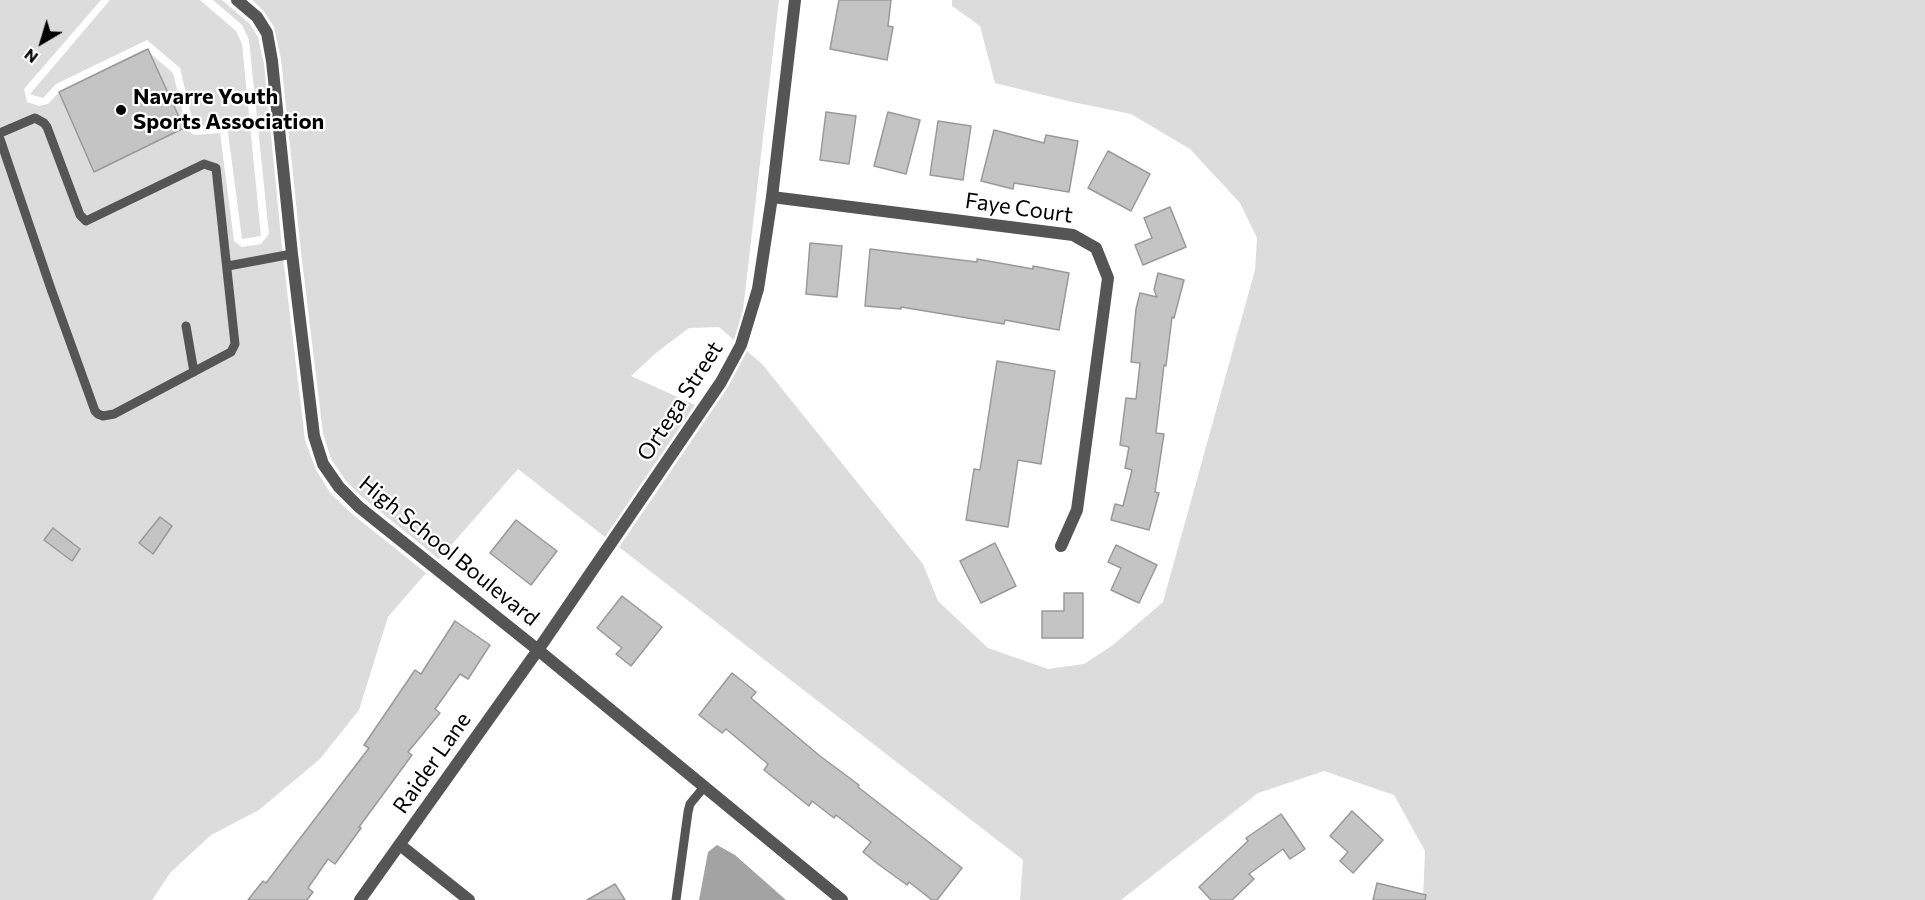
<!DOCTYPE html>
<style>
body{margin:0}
#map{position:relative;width:1925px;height:900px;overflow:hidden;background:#fff;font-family:Commissioner,sans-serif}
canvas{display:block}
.north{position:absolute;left:12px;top:12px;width:60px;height:60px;-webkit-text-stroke:4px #fff;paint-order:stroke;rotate:218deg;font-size:16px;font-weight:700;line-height:24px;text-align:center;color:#000}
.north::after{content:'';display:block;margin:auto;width:21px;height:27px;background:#000;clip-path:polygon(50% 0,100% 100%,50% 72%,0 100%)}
</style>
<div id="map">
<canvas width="1925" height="900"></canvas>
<div class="north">N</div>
</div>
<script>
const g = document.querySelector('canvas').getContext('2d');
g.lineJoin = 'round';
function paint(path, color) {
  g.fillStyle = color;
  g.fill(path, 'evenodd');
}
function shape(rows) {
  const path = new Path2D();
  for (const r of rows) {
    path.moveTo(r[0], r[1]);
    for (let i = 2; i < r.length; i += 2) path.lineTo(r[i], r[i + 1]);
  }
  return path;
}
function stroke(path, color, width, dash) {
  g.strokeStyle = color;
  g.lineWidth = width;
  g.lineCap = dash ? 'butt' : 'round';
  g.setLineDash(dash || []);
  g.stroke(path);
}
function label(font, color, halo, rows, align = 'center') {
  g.font = font + ' Commissioner,sans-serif';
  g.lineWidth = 4.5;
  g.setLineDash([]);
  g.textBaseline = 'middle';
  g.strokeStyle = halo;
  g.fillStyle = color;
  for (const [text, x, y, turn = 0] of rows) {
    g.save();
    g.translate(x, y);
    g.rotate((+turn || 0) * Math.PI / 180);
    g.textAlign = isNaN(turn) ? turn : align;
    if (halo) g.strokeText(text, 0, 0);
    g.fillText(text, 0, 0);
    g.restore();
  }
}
paint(shape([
 [0,0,101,0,24,89,27,102,39,106,48,104,60,91,145,49,173,73,187,130,194,135,220,133,234,241,242,247,261,244,269,234,249,40,242,25,213,0,222,0,250,24,258,37,264,64,283,257,305,440,316,470,331,494,352,514,426,573,388,617,359,710,320,759,259,810,211,835,170,873,152,900,0,900],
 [110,0,200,0,236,31,242,44,261,236,242,239,227,125,194,127,180,68,147,40,56,84,43,98,30,94],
 [252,0,779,0,743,310,734,340,719,327,689,328,657,352,631,376,695,405,605,537,518,469,439,559,361,496,346,481,331,459,323,433,301,252,281,59,274,27,263,10],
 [952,0,1925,0,1925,900,1423,900,1425,851,1394,795,1324,771,1258,793,1121,900,1020,900,1023,860,619,547,728,387,747,351,762,364,923,564,938,601,988,648,1048,669,1084,664,1113,645,1163,602,1255,270,1257,238,1240,203,1190,149,1131,114,1072,102,995,83,980,26,952,6]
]), '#dcdcdc');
paint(shape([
 [717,845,735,855,786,900,699,900,708,852]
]), '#a3a3a3');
const building = shape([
 [839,0,891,0,888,26,893,27,887,60,830,49,839,0],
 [148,49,184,128,94,172,59,92,148,49],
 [826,112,856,116,849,164,820,160,826,112],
 [888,112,920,120,906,174,874,166,888,112],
 [938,121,971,126,963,180,930,175,938,121],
 [994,130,1044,143,1046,135,1078,141,1069,192,1014,183,1013,189,981,181,994,130],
 [1108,151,1150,174,1131,211,1088,188,1108,151],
 [1170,207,1186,247,1143,265,1135,245,1152,238,1144,218,1170,207],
 [810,243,842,246,837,297,806,294,810,243],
 [870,249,977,262,977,259,1033,269,1033,266,1069,273,1059,330,1005,320,1004,324,901,307,901,309,865,306,870,249],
 [1158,273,1184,280,1174,318,1172,317,1166,366,1164,365,1156,433,1164,434,1155,492,1159,493,1149,530,1111,520,1115,504,1123,506,1132,470,1125,468,1129,447,1120,445,1126,398,1136,399,1140,363,1131,362,1136,309,1140,293,1157,297,1154,290,1158,273],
 [997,361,1055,371,1041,464,1018,460,1008,527,966,520,974,469,980,470,997,361],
 [160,517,172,526,153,554,139,543,160,517],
 [516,520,557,551,531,585,490,553,516,520],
 [53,528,80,549,72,561,44,540,53,528],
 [995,543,1016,586,981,603,960,561,995,543],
 [1116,545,1157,565,1139,603,1111,590,1121,568,1108,562,1116,545],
 [1064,593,1083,593,1083,638,1042,638,1042,611,1064,611,1064,593],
 [622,596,662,627,631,666,616,654,622,648,597,628,622,596],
 [455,621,490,645,468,679,460,674,435,709,440,713,408,752,412,755,359,827,361,828,335,864,328,859,308,888,313,892,307,900,248,900,263,881,266,883,369,748,364,745,415,670,421,674,455,621],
 [732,673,756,692,751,698,820,756,859,785,858,787,962,868,937,900,932,900,909,882,907,885,878,864,863,852,871,842,836,815,834,818,812,801,809,806,764,770,768,764,726,729,722,733,699,715,732,673],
 [1352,811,1383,840,1353,873,1340,861,1348,852,1330,836,1352,811],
 [1281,814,1305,849,1290,859,1283,849,1249,874,1254,879,1232,900,1211,900,1199,887,1248,841,1246,838,1281,814],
 [1377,883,1426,895,1425,900,1373,900,1377,883],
 [615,884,625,900,587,900,615,884]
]);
paint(building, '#c4c4c4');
stroke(building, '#999', 1.5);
stroke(shape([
 [0,133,35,118,44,123,47,127,80,215,86,221,204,164,216,168,235,344,231,352,114,414,103,416,98,414,95,411,51,289,0,139],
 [228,266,292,254],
 [186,326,194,372],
 [676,900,688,812,690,804,704,787]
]), '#555', 9);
stroke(shape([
 [772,197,1073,235,1096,248,1108,278,1077,510,1061,546],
 [400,845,469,900],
 [360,900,538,650]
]), '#555', 12);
stroke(shape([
 [237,0,257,17,267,33,272,61,292,254,314,436,323,464,339,487,359,507,538,650,842,900],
 [538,650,721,382,741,345,758,289,772,197,795,0]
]), '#555', 12);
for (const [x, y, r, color] of [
 [121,110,6,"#000"]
]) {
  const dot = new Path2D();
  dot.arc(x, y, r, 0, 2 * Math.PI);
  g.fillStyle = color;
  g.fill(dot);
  stroke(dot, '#fff', 2);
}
label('bold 22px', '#000', '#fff', [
 ["Navarre Youth",133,97],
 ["Sports Association",133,122]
], 'left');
label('22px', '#000', '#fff', [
 ["Faye Court",1019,208,8],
 ["Ortega Street",680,401,-57],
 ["High School Boulevard",449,551,39],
 ["Raider Lane",432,763,-55]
]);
</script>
